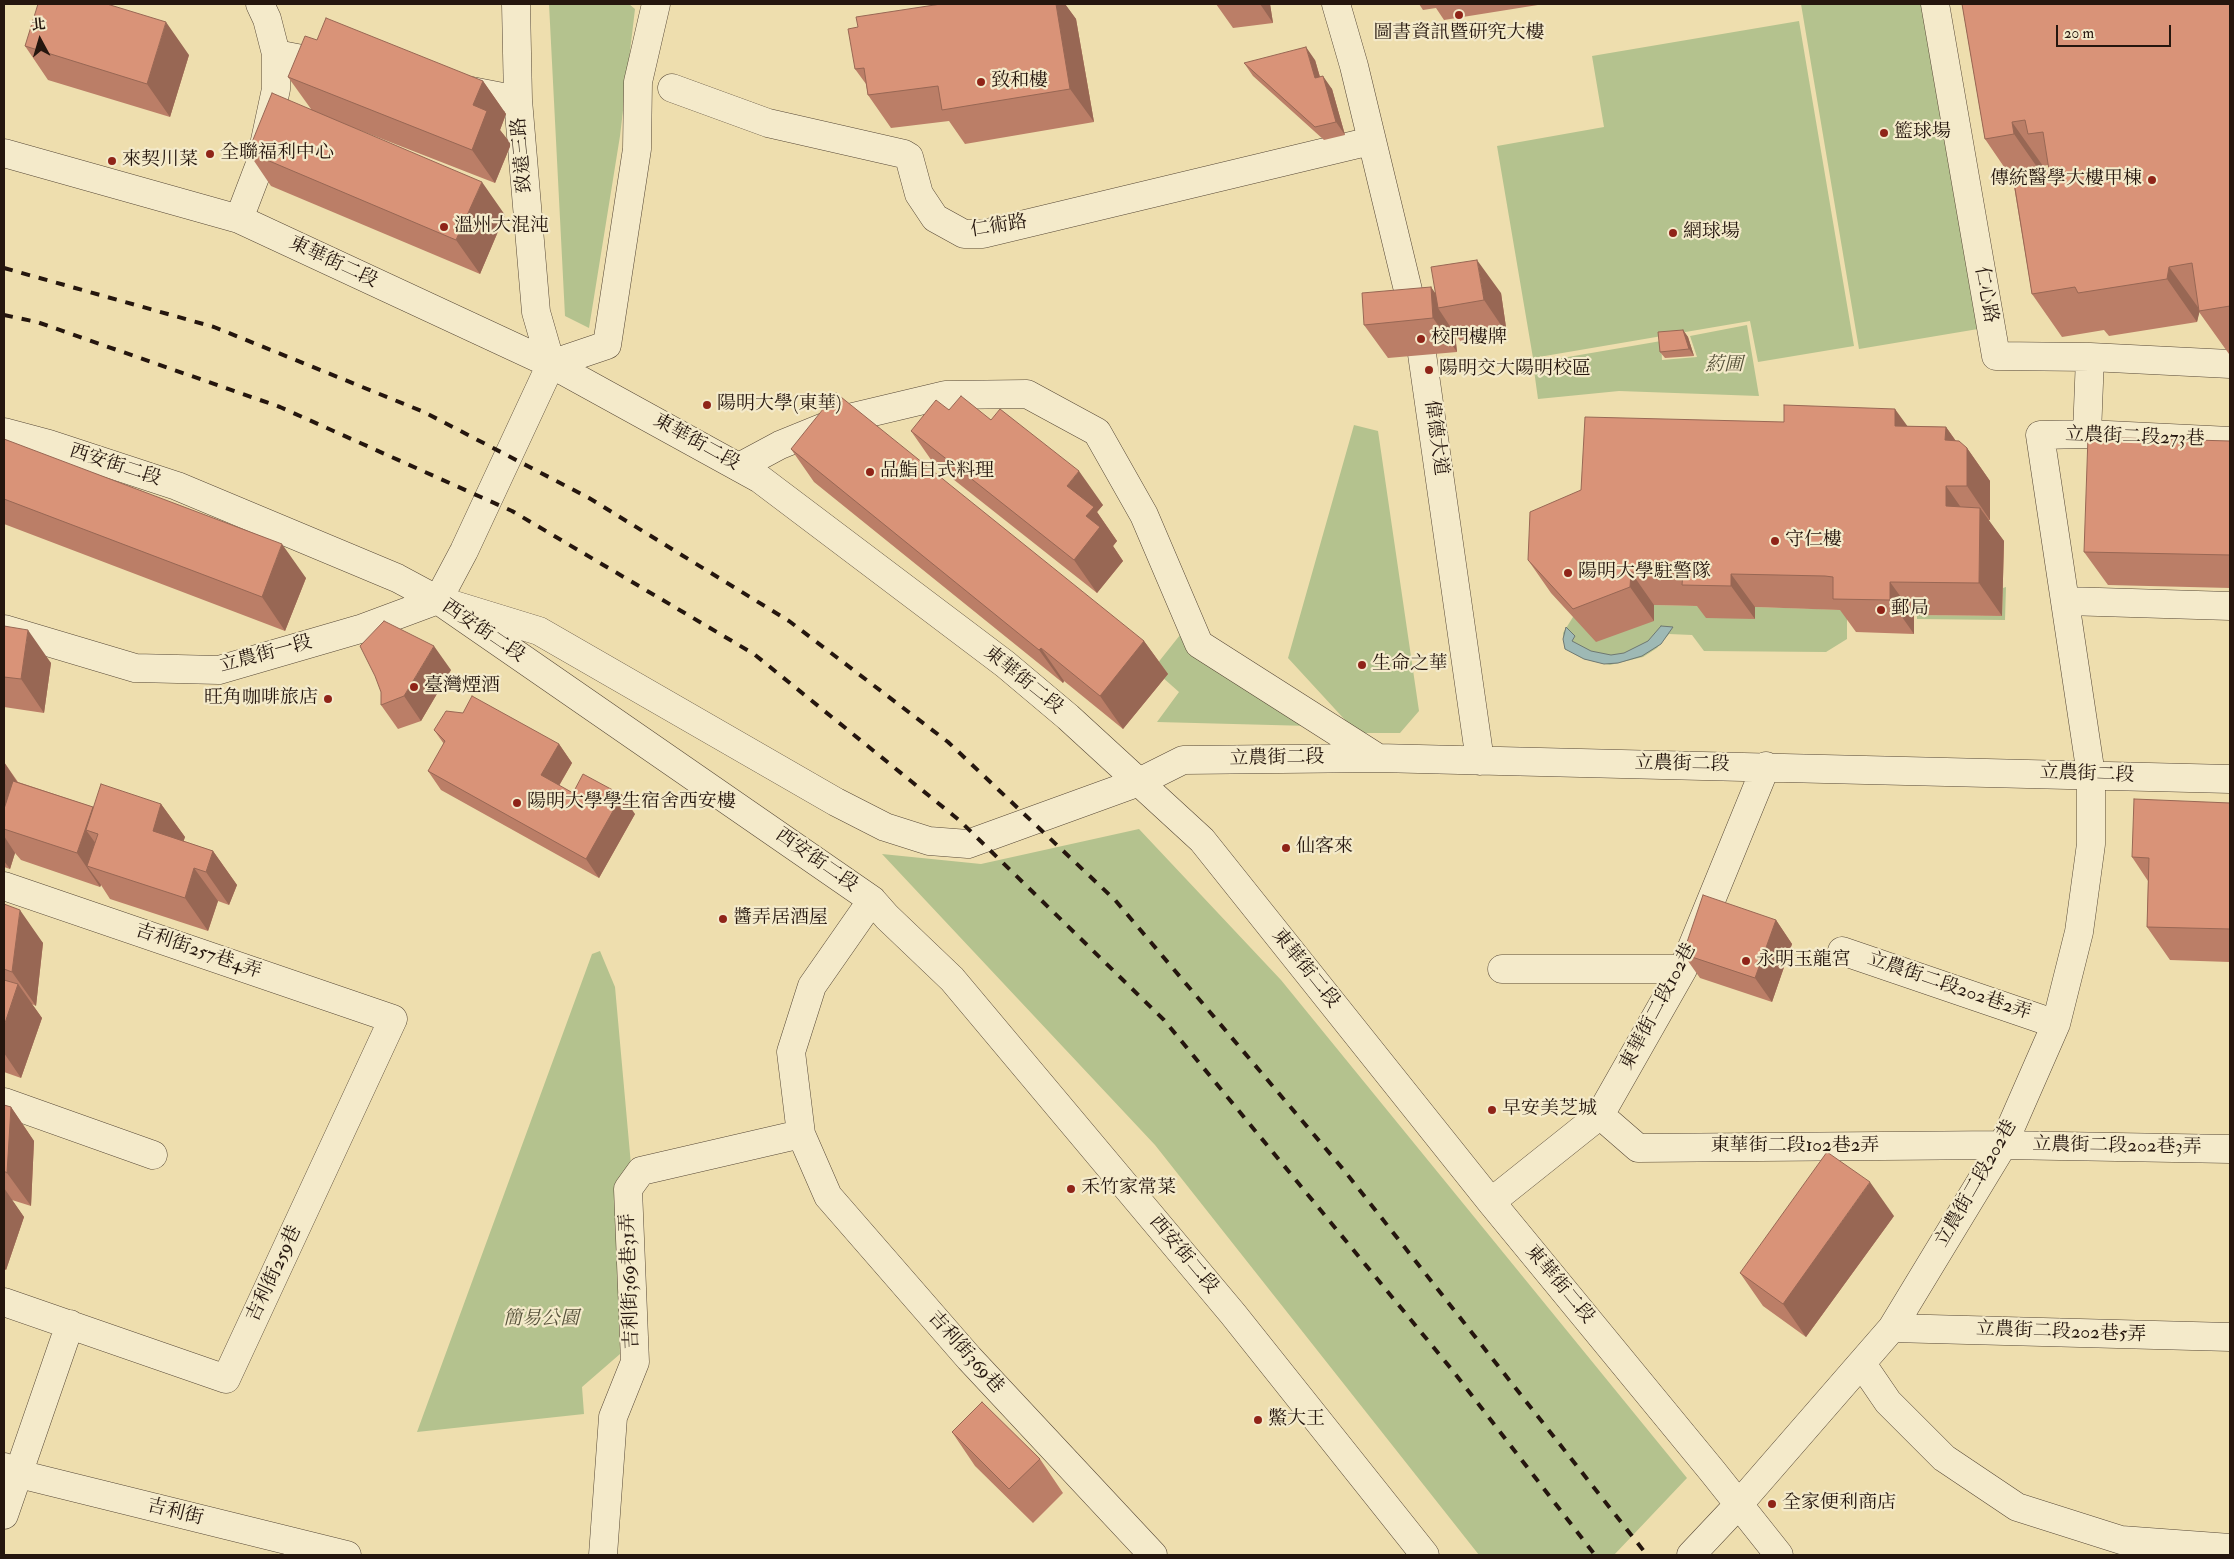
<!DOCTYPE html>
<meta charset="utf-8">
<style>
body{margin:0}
#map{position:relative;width:2234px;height:1559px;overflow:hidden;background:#eedeae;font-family:"IM FELL Double Pica","Noto Serif TC",serif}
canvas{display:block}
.frame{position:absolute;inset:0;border:5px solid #25160e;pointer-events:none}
.north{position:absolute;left:15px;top:15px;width:50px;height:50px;-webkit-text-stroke:4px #f4eaca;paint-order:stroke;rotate:354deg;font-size:14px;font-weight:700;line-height:20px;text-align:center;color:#25160e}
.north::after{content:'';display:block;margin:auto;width:18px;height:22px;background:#25160e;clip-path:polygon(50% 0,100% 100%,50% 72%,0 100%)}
.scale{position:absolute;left:2056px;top:25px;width:115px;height:22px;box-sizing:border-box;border:2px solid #25160e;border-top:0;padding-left:6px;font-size:15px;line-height:18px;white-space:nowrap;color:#25160e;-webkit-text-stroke:4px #f4eaca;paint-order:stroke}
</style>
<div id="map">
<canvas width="2234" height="1559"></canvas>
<div class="frame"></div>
<div class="north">北</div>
<div class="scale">20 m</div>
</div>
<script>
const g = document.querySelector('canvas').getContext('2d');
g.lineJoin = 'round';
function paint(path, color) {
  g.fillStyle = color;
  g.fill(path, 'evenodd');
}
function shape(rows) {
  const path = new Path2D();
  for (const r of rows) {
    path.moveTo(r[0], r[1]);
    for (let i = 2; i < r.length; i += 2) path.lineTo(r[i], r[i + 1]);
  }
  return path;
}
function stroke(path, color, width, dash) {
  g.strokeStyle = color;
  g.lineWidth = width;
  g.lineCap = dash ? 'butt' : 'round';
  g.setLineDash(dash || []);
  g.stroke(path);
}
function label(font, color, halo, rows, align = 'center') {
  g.font = font + ' "IM FELL Double Pica","Noto Serif TC",serif';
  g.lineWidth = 4.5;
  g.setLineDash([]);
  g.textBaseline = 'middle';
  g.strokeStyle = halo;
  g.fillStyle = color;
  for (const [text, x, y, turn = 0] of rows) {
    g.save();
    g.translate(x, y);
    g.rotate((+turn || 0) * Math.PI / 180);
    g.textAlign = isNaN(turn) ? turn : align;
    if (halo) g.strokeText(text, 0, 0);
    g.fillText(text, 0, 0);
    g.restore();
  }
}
paint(shape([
 [549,4,629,4,635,9,620,136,589,328,565,316],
 [1801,4,1923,4,1978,329,1859,349],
 [1799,21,1854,346,1758,362,1750,321,1533,358,1497,146,1604,127,1592,56],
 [1747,325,1759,396,1619,391,1538,399,1533,363,1661,341,1662,360,1697,357,1690,336],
 [1354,425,1378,431,1419,711,1400,733,1357,733,1288,658],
 [2006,587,2005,620,1917,619,1917,615,2002,616,2003,588],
 [1654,605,1706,606,1754,619,1755,607,1847,610,1847,639,1826,652,1704,651,1692,635,1669,634,1657,648,1643,657,1610,665,1584,659,1565,649,1563,633,1573,617],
 [1180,635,1310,726,1157,722,1179,692,1153,669],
 [1139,829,1281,980,1687,1478,1614,1555,1479,1555,1155,1145,882,854,981,864],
 [600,951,615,987,631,1165,617,1192,620,1354,582,1387,584,1414,417,1432,592,954]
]), '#b4c28e');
const water = shape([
 [1661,626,1673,627,1661,644,1642,656,1618,663,1604,664,1584,659,1565,649,1563,639,1566,627,1575,636,1572,641,1591,651,1611,655,1624,653,1648,641,1661,626]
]);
paint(water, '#9eb9b5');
stroke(water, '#6e7872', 1);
const minor = shape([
 [516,4,518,100,536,312,551,364],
 [1336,4,1354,66,1420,340,1480,761],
 [1935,4,1996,356,2090,357,2230,364],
 [276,54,333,65],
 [456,88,518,100],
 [672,88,768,123,904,154,909,157,919,194,935,218,964,234,983,234,1371,141],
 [4,153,239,219,551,364,760,479,1005,664,1068,717,1202,840,1491,1202,1713,1472,1779,1555],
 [239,219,260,164,276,89,276,54,267,19,260,4],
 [4,432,49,444,177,486,397,578,438,600,872,900,887,917,952,979,1233,1314,1425,1555],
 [2087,434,2090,357],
 [739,467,780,445,844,419,945,395,1027,394,1097,432,1144,515,1199,644,1378,758],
 [438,600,539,631,836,802,885,827,929,841,968,844,1139,782,1183,760,1378,758,2230,779],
 [438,600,464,551,551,364,607,345,637,149,638,82,656,4],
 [2066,601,2230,606],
 [4,629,135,668,219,670,360,629,438,600],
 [4,886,393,1019,226,1379,4,1302],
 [872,900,812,986,791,1052,801,1134,828,1196,969,1358,1153,1555],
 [1842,951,2056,1024],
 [1502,969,1683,969],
 [4,1102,153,1155],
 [1600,1115,1638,1148,2003,1145,2230,1149],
 [1491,1202,1600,1115,1683,969,1766,766],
 [1892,1328,2230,1337],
 [1862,1364,1888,1402,1944,1458,2017,1507,2121,1540,2230,1548],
 [4,1467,19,1474,347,1555],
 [4,1515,70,1324],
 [603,1555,613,1417,635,1362,628,1189,641,1171,801,1134],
 [1691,1555,1739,1504,1892,1328,2003,1145,2056,1024,2079,932,2091,844,2091,775,2040,435,2087,434,2230,441]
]);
stroke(minor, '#574836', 29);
stroke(minor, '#f4eaca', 28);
stroke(shape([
 [4,268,214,327,424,412,589,498,789,621,948,742,1115,900,1343,1169,1647,1555],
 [4,315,37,322,280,407,512,511,754,654,959,820,1164,1020,1453,1371,1595,1555]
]), '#25160e', 4, [9, 9]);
paint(shape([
 [941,4,1065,4,1076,19,1094,122,965,144,949,121,891,128,868,95,866,84,855,69,858,27],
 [1216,4,1270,4,1273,23,1233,28],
 [1419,4,1544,4,1444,20,1436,8,1423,10],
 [1962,4,2230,4,2230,353,2229,354,2199,312,2197,322,2109,336,2104,330,2062,337,2032,294,2013,180,1985,139],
 [2048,165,2049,170,2043,171,2043,166],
 [317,40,483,81,506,114,500,130,511,144,495,183,349,126,505,215,480,274,271,186,248,152,311,109,288,77],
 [25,46,189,55,170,117,48,80],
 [1315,60,1320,77,1332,89,1345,135,1324,140,1253,76,1244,63],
 [1431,287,1435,294,1501,293,1507,334,1461,342,1455,334,1457,352,1388,358,1364,325],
 [1683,330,1688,337,1694,356,1665,358,1660,352],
 [949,410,1103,505,1097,512,1117,541,1113,546,1123,561,1097,593,934,464,911,431],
 [1907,426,1946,427,1956,441,1967,448,1990,481,1990,520,1988,520,2004,541,2002,616,1914,615,1914,634,1856,632,1840,610,1755,607,1755,619,1706,618,1697,606,1654,605,1654,621,1596,642,1551,593,1528,560],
 [4,439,306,578,285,631,4,524],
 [2230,441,2230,588,2108,585,2084,552],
 [791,449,1144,641,1168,674,1123,729,1064,681,1063,683,814,482],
 [4,626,51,663,44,713,4,707],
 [451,670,421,721,398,729,381,705],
 [434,730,559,744,572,763,559,786,573,793,635,814,599,878,441,790,428,771,444,744],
 [4,762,18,782,93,807,93,808,161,804,185,837,183,841,213,851,237,885,229,905,218,901,208,931,110,899,101,885,100,887,21,860,15,853,10,869,4,867],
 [2230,803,2230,962,2170,960,2147,927,2148,881,2132,857],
 [4,904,43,943,36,1006,32,1004,42,1018,21,1078,4,1072],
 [1776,920,1792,944,1772,1002,1700,978,1683,954],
 [4,1105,11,1107,34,1141,31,1206,12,1200,24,1217,6,1270,4,1269],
 [1894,1216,1806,1337,1763,1306,1740,1273],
 [952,1432,1040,1459,1063,1493,1033,1523,975,1466]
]), '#bb7e67');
paint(shape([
 [1056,4,1065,4,1076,19,1094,122,1070,89],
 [1260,4,1270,4,1273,23],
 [166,22,189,55,170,117,147,84],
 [1306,47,1315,60,1324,91,1315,78],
 [1323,76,1332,89,1345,135,1336,122],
 [483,81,506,114,500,130,511,144,495,183,472,150,473,105],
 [2012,122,2043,166,2044,177,2014,134],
 [482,182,505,215,480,274,456,240],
 [1477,260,1501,293,1507,334,1484,300],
 [2169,267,2200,310,2197,322,2167,279],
 [1431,287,1445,307,1438,308,1455,334,1457,352,1433,318],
 [1683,330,1688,337,1694,356,1689,349],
 [1895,409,1919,442,1895,426],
 [1946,427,1967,457,1967,448,1990,481,1990,520,1967,486,1945,440],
 [1079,471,1103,505,1097,512,1117,541,1113,546,1123,561,1097,593,1074,560,1067,486],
 [1946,486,1969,519,1946,506],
 [1980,508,2004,541,2002,616,1979,583],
 [282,544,306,578,285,631,262,597],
 [1631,572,1654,605,1654,621,1630,587],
 [1731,574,1755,607,1755,619,1731,586],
 [1890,582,1914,615,1914,634,1890,600],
 [28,630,51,663,44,713,21,679],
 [1144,641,1168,674,1123,729,1100,696],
 [434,646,451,670,421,721,404,696],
 [1041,648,1064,681,1063,683,1039,650],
 [559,744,572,763,554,794,541,775],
 [4,762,21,788,4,829],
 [622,795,635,814,599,878,586,859],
 [161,804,185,837,176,865,153,831],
 [93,807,116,840,86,830,109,862,87,866,101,885,100,887,77,853],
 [4,836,15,853,10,869,4,861],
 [213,851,237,885,229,905,206,872],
 [194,868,218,901,208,931,185,898],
 [20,910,43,943,36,1006,12,972],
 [1776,920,1792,944,1772,1002,1755,978],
 [18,984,42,1018,21,1078,4,1053,4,1026],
 [11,1107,34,1141,31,1206,7,1173],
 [1870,1182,1894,1216,1806,1337,1783,1304],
 [4,1188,24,1217,6,1270,4,1267]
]), '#986754');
const building = shape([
 [38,4,107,4,166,22,147,84,25,46,38,4],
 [941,4,1056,4,1070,89,942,110,938,86,868,95,864,68,855,69,848,29,858,27,856,17,941,4],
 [1962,4,2230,4,2230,306,2199,311,2192,263,2169,267,2167,279,2078,293,2075,287,2032,294,2013,176,2049,170,2043,132,2028,134,2025,120,2012,122,2014,134,1985,139,1962,4],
 [326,18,483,81,473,105,487,111,472,150,288,77,305,36,317,40,326,18],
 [1306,47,1315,78,1323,76,1336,122,1315,127,1244,63,1306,47],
 [272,93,482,182,456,240,248,152,272,93],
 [1477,260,1484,300,1438,308,1431,267,1477,260],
 [1431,287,1433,318,1364,325,1362,293,1431,287],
 [1683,330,1689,349,1660,352,1658,332,1683,330],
 [836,393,1144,641,1100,696,1041,648,1039,650,791,449,836,393],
 [961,396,991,420,1000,409,1079,471,1067,486,1094,507,1086,516,1100,527,1074,560,911,431,936,400,949,410,961,396],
 [1784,405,1895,409,1895,426,1946,427,1945,440,1959,441,1967,448,1967,486,1946,486,1946,506,1980,508,1979,583,1890,582,1890,600,1833,599,1833,577,1825,576,1731,574,1731,586,1682,585,1683,573,1631,572,1630,587,1573,609,1528,560,1530,512,1581,490,1585,417,1784,422,1784,405],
 [2088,437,2230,441,2230,555,2084,552,2088,437],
 [4,439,282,544,262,597,4,499,4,439],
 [384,621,434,646,404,696,381,705,381,692,375,676,360,646,384,621],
 [4,626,28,630,21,679,4,677,4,626],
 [472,696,559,744,541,775,573,793,583,774,622,795,586,859,428,771,445,741,434,730,446,711,463,713,472,696],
 [13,781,93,807,77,853,4,829,4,809,13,781],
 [101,784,161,804,153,831,213,851,206,872,194,868,185,898,87,866,98,834,86,830,101,784],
 [2134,799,2230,803,2230,929,2147,927,2149,858,2132,857,2134,799],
 [1703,895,1776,920,1755,978,1683,954,1703,895],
 [4,904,20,910,12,972,4,969,4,904],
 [4,980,18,984,4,1026,4,980],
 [4,1105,11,1107,7,1173,4,1171,4,1105],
 [1827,1152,1870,1182,1783,1304,1740,1273,1827,1152],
 [982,1402,1040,1459,1009,1489,952,1432,982,1402]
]);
paint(building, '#d99378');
stroke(building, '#986754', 1);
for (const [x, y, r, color] of [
 [1459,15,5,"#8f2418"],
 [981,82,5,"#8f2418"],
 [1884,133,5,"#8f2418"],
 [210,154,5,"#8f2418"],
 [112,161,5,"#8f2418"],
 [2152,180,5,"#8f2418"],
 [444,227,5,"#8f2418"],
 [1673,233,5,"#8f2418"],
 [1421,339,5,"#8f2418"],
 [1429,370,5,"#8f2418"],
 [707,405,5,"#8f2418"],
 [870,472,5,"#8f2418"],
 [1775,541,5,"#8f2418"],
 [1568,573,5,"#8f2418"],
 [1881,610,5,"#8f2418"],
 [1362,665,5,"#8f2418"],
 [414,687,5,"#8f2418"],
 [328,699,5,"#8f2418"],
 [517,803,5,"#8f2418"],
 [1286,848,5,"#8f2418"],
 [723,919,5,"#8f2418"],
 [1746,961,5,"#8f2418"],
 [1492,1110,5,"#8f2418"],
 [1071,1189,5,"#8f2418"],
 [1258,1420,5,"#8f2418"],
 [1772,1504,5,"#8f2418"]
]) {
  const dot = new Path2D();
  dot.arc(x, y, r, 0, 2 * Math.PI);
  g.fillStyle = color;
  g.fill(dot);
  stroke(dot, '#f4eaca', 2);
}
label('19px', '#25160e', '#f4eaca', [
 ["圖書資訊暨研究大樓",1459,34,"center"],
 ["致和樓",991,82],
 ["籃球場",1894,133],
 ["全聯福利中心",220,154],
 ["來契川菜",122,161],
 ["傳統醫學大樓甲棟",2142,180,"right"],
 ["溫州大混沌",454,227],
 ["網球場",1683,233],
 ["校門樓牌",1431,339],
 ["陽明交大陽明校區",1439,370],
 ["陽明大學(東華)",717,405],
 ["品鮨日式料理",880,472],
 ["守仁樓",1785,541],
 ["陽明大學駐警隊",1578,573],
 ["郵局",1891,610],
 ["生命之華",1372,665],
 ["臺灣煙酒",424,687],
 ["旺角咖啡旅店",318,699,"right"],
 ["陽明大學學生宿舍西安樓",527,803],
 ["仙客來",1296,848],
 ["醬弄居酒屋",733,919],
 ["永明玉龍宮",1756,961],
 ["早安美芝城",1502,1110],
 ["禾竹家常菜",1081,1189],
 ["鱉大王",1268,1420],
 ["全家便利商店",1782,1504]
], 'left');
label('19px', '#25160e', '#f4eaca', [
 ["致遠三路",523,155,-95],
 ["仁術路",999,227,-9],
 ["東華街二段",333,263,25],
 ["仁心路",1985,295,80],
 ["偉德大道",1435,438,82],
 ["立農街二段273巷",2135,438,2],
 ["東華街二段",696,443,29],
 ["西安街二段",115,466,18],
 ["西安街二段",483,632,34],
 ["立農街一段",266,655,-15],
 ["東華街二段",1023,681,39],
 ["立農街二段",1277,759,-1],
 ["立農街二段",1682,765,1],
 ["立農街二段",2087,775,2],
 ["西安街二段",816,861,35],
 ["吉利街257巷4弄",198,952,19],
 ["東華街二段",1305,969,51],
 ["立農街二段202巷2弄",1949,987,19],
 ["東華街二段102巷",1659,1007,-62],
 ["東華街二段102巷2弄",1795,1147],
 ["立農街二段202巷3弄",2117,1147,1],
 ["立農街二段202巷",1977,1184,-60],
 ["西安街二段",1183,1255,50],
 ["吉利街259巷",275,1274,-65],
 ["吉利街369巷31弄",631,1281,-92],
 ["東華街二段",1559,1285,50],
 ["立農街二段202巷5弄",2061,1333,2],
 ["吉利街369巷",965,1353,48],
 ["吉利街",175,1513,14]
]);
label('italic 19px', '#57523b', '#f4eaca', [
 ["葯圃",1724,366],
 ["簡易公園",541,1320]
]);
</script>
